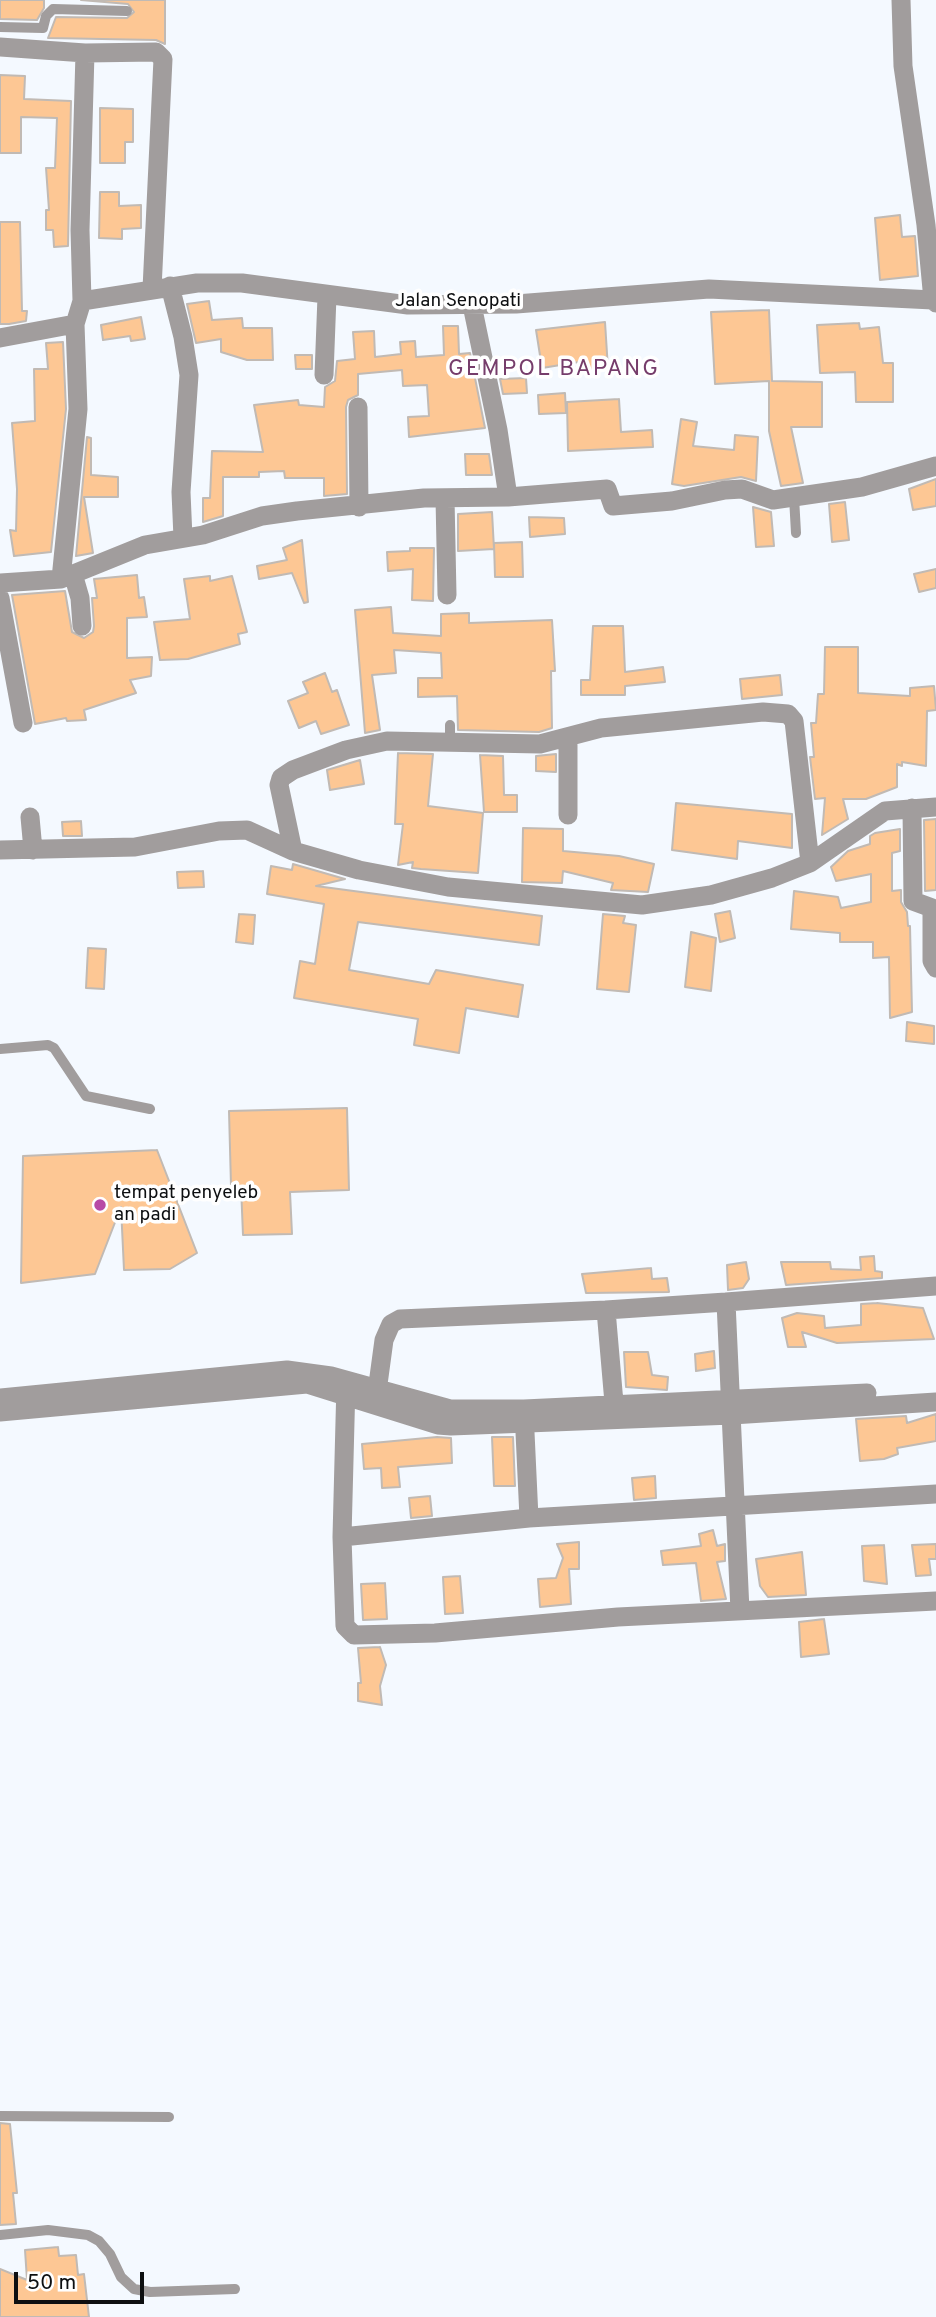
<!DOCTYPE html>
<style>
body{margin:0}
#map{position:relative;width:936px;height:2317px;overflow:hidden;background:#f4f9ff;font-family:Overpass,sans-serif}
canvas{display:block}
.scale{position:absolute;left:14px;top:2272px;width:130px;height:32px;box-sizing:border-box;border:4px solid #0d0f11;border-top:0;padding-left:9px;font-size:21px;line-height:24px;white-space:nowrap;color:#0d0f11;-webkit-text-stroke:5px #fff;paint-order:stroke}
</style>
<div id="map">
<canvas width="936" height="2317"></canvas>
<div class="scale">50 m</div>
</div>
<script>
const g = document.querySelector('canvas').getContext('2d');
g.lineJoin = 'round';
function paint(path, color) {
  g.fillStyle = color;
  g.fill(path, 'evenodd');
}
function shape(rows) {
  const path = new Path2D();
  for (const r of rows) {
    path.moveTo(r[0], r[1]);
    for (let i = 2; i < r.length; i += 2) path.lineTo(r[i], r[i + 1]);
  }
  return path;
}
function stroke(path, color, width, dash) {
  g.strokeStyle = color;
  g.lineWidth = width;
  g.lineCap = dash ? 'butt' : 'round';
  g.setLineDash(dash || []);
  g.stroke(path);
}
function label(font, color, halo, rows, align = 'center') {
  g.font = font + ' Overpass,sans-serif';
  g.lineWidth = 7;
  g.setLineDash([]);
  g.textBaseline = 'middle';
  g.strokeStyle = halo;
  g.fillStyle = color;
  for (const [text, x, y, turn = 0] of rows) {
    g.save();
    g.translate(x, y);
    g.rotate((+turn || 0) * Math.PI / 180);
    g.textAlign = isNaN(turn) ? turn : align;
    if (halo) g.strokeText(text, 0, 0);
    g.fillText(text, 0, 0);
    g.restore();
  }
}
const building = shape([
 [0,0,44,0,44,8,37,20,0,19,0,0],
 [81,0,165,0,165,44,156,40,48,38,56,17,127,18,134,12,128,4,81,0],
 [0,75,25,76,24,99,71,101,68,246,54,247,53,230,46,230,46,210,49,210,46,168,55,168,57,118,21,117,21,153,0,153,0,75],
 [100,108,133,109,133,142,125,142,125,163,100,163,100,108],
 [100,192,119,192,119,206,141,205,141,228,122,229,122,239,99,238,100,192],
 [900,215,902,237,915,236,918,276,880,280,875,218,900,215],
 [0,222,20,222,22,311,27,311,26,321,9,324,0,324,0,222],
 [209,301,212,320,242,318,243,328,272,328,273,360,247,360,221,352,221,339,196,343,187,304,209,301],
 [769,310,772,381,822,382,822,427,791,427,803,483,781,486,769,431,769,381,715,384,711,312,769,310],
 [141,317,145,339,131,341,130,336,103,340,101,325,141,317],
 [605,322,608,369,579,371,579,362,542,368,536,330,605,322],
 [859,323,860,329,879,327,883,363,893,363,893,402,856,402,855,372,820,373,817,325,859,323],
 [443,326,458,326,459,354,470,353,485,428,409,437,408,417,429,416,427,385,403,386,402,370,358,374,358,395,348,400,346,407,347,494,324,496,324,478,285,478,284,471,259,472,259,477,223,477,223,516,203,522,203,498,210,498,212,451,263,452,254,405,298,400,299,405,324,407,325,387,335,381,337,361,355,359,353,332,374,331,375,357,401,354,400,342,415,341,416,357,444,355,443,326],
 [63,342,66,409,51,552,14,556,10,530,16,531,17,489,12,423,35,421,34,369,48,369,46,343,63,342],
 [295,355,312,355,312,369,296,369,295,355],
 [526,378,527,393,503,394,500,379,526,378],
 [565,393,566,413,539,414,538,395,565,393],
 [619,399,621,432,652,430,653,447,568,451,567,402,619,399],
 [681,419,697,422,693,446,734,450,735,435,758,437,756,481,741,477,684,486,672,484,681,419],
 [87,437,91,438,91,475,118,477,118,497,84,497,93,553,76,556,87,437],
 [465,454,489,454,492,475,466,475,465,454],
 [936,479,936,506,913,510,909,489,936,479],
 [845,502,849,540,832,542,829,504,845,502],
 [753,507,771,512,774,546,756,547,753,507],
 [492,512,494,549,458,551,458,514,492,512],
 [529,517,564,518,565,534,530,537,529,517],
 [302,540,308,602,304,603,292,573,259,579,257,566,287,560,283,548,302,540],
 [522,542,523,577,495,577,494,543,522,542],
 [410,548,434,548,433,601,412,600,413,569,388,571,387,552,410,551,410,548],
 [936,569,936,588,919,592,914,574,936,569],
 [137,575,139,598,144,597,147,617,127,618,127,658,152,657,151,676,130,680,136,693,84,710,86,720,67,721,66,718,35,724,12,595,65,591,72,632,84,638,93,632,94,626,92,598,97,598,94,579,137,575],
 [210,576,210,581,232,576,247,632,238,634,240,644,188,659,160,660,154,622,190,619,184,579,210,576],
 [391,607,393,633,441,636,441,614,469,613,469,623,552,620,555,671,551,671,552,728,539,732,458,730,457,696,418,697,418,678,442,678,441,653,394,650,396,673,372,675,380,730,365,733,355,610,391,607],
 [593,626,623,626,625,672,663,667,665,682,625,686,625,695,581,695,581,680,590,680,593,626],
 [825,647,858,647,858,693,910,696,910,688,934,686,936,710,927,711,926,766,902,762,902,766,897,764,897,787,866,799,843,799,848,819,822,835,825,798,815,799,810,757,814,757,811,723,816,723,818,694,824,694,825,647],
 [325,673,332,692,337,690,349,725,321,734,316,721,299,728,288,701,308,693,303,682,325,673],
 [780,675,782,695,742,699,740,679,780,675],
 [398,753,433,754,428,806,483,813,478,873,421,869,412,868,413,862,398,865,403,824,395,824,398,753],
 [556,754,556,772,536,771,536,756,556,754],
 [480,755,503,756,504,795,517,795,517,812,484,812,480,755],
 [360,760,364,784,330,790,327,770,360,760],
 [676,803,792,814,792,848,738,841,737,859,672,850,676,803],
 [936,819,936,890,925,891,924,820,936,819],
 [81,821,82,836,63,836,62,822,81,821],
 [523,828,563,829,563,851,619,856,654,864,648,892,611,890,613,883,563,871,562,883,522,882,523,828],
 [900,829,900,851,892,853,892,891,901,890,901,902,907,912,908,926,910,926,912,1012,890,1018,889,957,873,958,873,942,840,942,840,933,791,929,794,891,838,897,841,908,871,902,871,874,836,881,831,867,848,851,870,844,870,836,875,833,900,829],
 [293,864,345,879,316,886,542,916,539,945,358,922,349,970,429,984,436,970,523,985,518,1017,466,1008,459,1053,414,1045,418,1019,294,998,300,961,315,964,324,904,267,894,271,866,292,870,293,864],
 [203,871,204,887,178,888,177,872,203,871],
 [730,911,735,938,720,942,715,914,730,911],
 [239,914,255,915,253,944,236,942,239,914],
 [603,914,625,916,623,923,636,925,629,992,597,989,603,914],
 [691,932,716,938,711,991,685,987,691,932],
 [88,948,106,949,104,989,86,988,88,948],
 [907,1022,934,1026,934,1044,906,1041,907,1022],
 [347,1108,349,1190,290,1192,292,1234,243,1235,241,1186,231,1186,229,1111,347,1108],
 [157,1150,197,1253,170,1269,124,1270,121,1207,95,1274,21,1283,23,1156,157,1150],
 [874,1256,875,1271,882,1272,882,1278,786,1285,781,1262,830,1262,831,1269,861,1270,860,1257,874,1256],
 [746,1262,749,1279,743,1288,728,1290,727,1265,746,1262],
 [651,1268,652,1279,667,1278,669,1292,586,1293,582,1274,651,1268],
 [877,1303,923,1308,934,1339,837,1343,802,1332,806,1347,788,1347,782,1318,797,1313,824,1316,825,1328,861,1325,861,1304,877,1303],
 [714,1351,715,1368,696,1371,695,1354,714,1351],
 [624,1352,648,1352,652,1375,668,1377,667,1390,626,1387,624,1352],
 [936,1414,936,1441,897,1448,898,1454,884,1459,860,1461,856,1419,906,1416,907,1423,936,1414],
 [437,1437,451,1438,452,1463,398,1467,400,1487,382,1488,381,1468,364,1469,362,1444,437,1437],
 [492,1437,513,1437,515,1486,494,1486,492,1437],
 [655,1476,656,1498,634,1500,632,1478,655,1476],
 [430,1496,432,1516,411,1518,409,1498,430,1496],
 [713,1530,717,1546,725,1544,725,1561,717,1562,726,1599,701,1601,696,1563,663,1565,661,1551,701,1546,699,1534,713,1530],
 [579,1542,579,1569,569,1569,571,1604,540,1607,538,1579,556,1578,563,1558,557,1544,579,1542],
 [936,1544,936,1559,929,1559,931,1575,916,1576,912,1545,936,1544],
 [884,1545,887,1584,864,1581,862,1546,884,1545],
 [802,1552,806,1595,768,1597,760,1586,756,1559,802,1552],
 [460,1576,463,1613,445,1614,443,1577,460,1576],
 [385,1583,387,1619,363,1620,361,1584,385,1583],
 [824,1619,829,1654,801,1657,799,1622,824,1619],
 [380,1647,386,1665,380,1686,382,1705,358,1701,358,1683,361,1683,358,1648,380,1647],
 [0,2123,10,2124,17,2193,13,2193,16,2224,0,2225,0,2123],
 [58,2247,59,2256,76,2255,78,2275,84,2274,89,2317,0,2317,0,2269,27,2280,25,2250,58,2247]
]);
paint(building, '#fdc794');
stroke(building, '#c1bab4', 2);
stroke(shape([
 [0,27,43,28,46,16,53,9,127,11],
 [794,497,796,533],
 [450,725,450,743],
 [0,1049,48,1045,54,1048,86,1096,150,1109],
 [0,2116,169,2117],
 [0,2235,48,2230,88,2235,99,2241,110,2254,121,2277,134,2289,150,2292,235,2289]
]), '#a19d9d', 10);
stroke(shape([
 [901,0,903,66,926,225,933,300],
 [0,47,85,53,156,52,163,59,152,289],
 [170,286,183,337,189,375,181,492,183,538],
 [82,301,80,230,85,53],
 [472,305,498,430,508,497],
 [0,338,75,324,82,301,197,283,242,283,408,305,516,304,709,289,933,300,936,303],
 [324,375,327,296],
 [358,407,359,507],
 [445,498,447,595],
 [73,574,80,598,82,626],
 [61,579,78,409,75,324],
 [0,583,61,579,145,545,203,535,262,516,297,511,424,498,508,497,607,489,613,506,672,501,725,490,742,489,773,500,862,487,936,466],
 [0,598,23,723],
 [568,738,568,815],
 [912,808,913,901,932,908,932,961,936,968],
 [30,817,33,850],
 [0,850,135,847,219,831,247,830,293,851,359,870,448,887,642,905,711,895,772,878,810,863,885,811,936,807],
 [293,851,279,785,281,778,293,770,346,750,387,741,540,744,601,728,763,712,788,714,794,721,810,863],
 [346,1383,342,1537,345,1626,354,1635,435,1633,618,1617,936,1601],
 [0,1398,287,1370,331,1376,450,1409,524,1409,867,1393],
 [376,1399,384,1340,391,1324,400,1319,606,1310],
 [614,1403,606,1310,726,1302],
 [524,1411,529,1518],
 [0,1412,307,1384,438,1425,451,1426,732,1415,936,1402],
 [342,1537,529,1518,936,1494],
 [740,1611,726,1302,936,1286]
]), '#a19d9d', 19);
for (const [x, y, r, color] of [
 [100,1205,7,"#b849a6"]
]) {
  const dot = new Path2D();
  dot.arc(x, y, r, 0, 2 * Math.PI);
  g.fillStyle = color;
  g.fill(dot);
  stroke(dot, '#fff', 2.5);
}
label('19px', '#0d0f11', '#fff', [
 ["Jalan Senopati",458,302]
]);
label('19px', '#0d0f11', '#fff', [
 ["tempat penyeleb",114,1194],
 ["an padi",114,1216]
], 'left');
g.letterSpacing = '2px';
label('23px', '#763d6b', '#fff', [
 ["GEMPOL BAPANG",554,370]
]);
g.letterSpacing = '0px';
</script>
